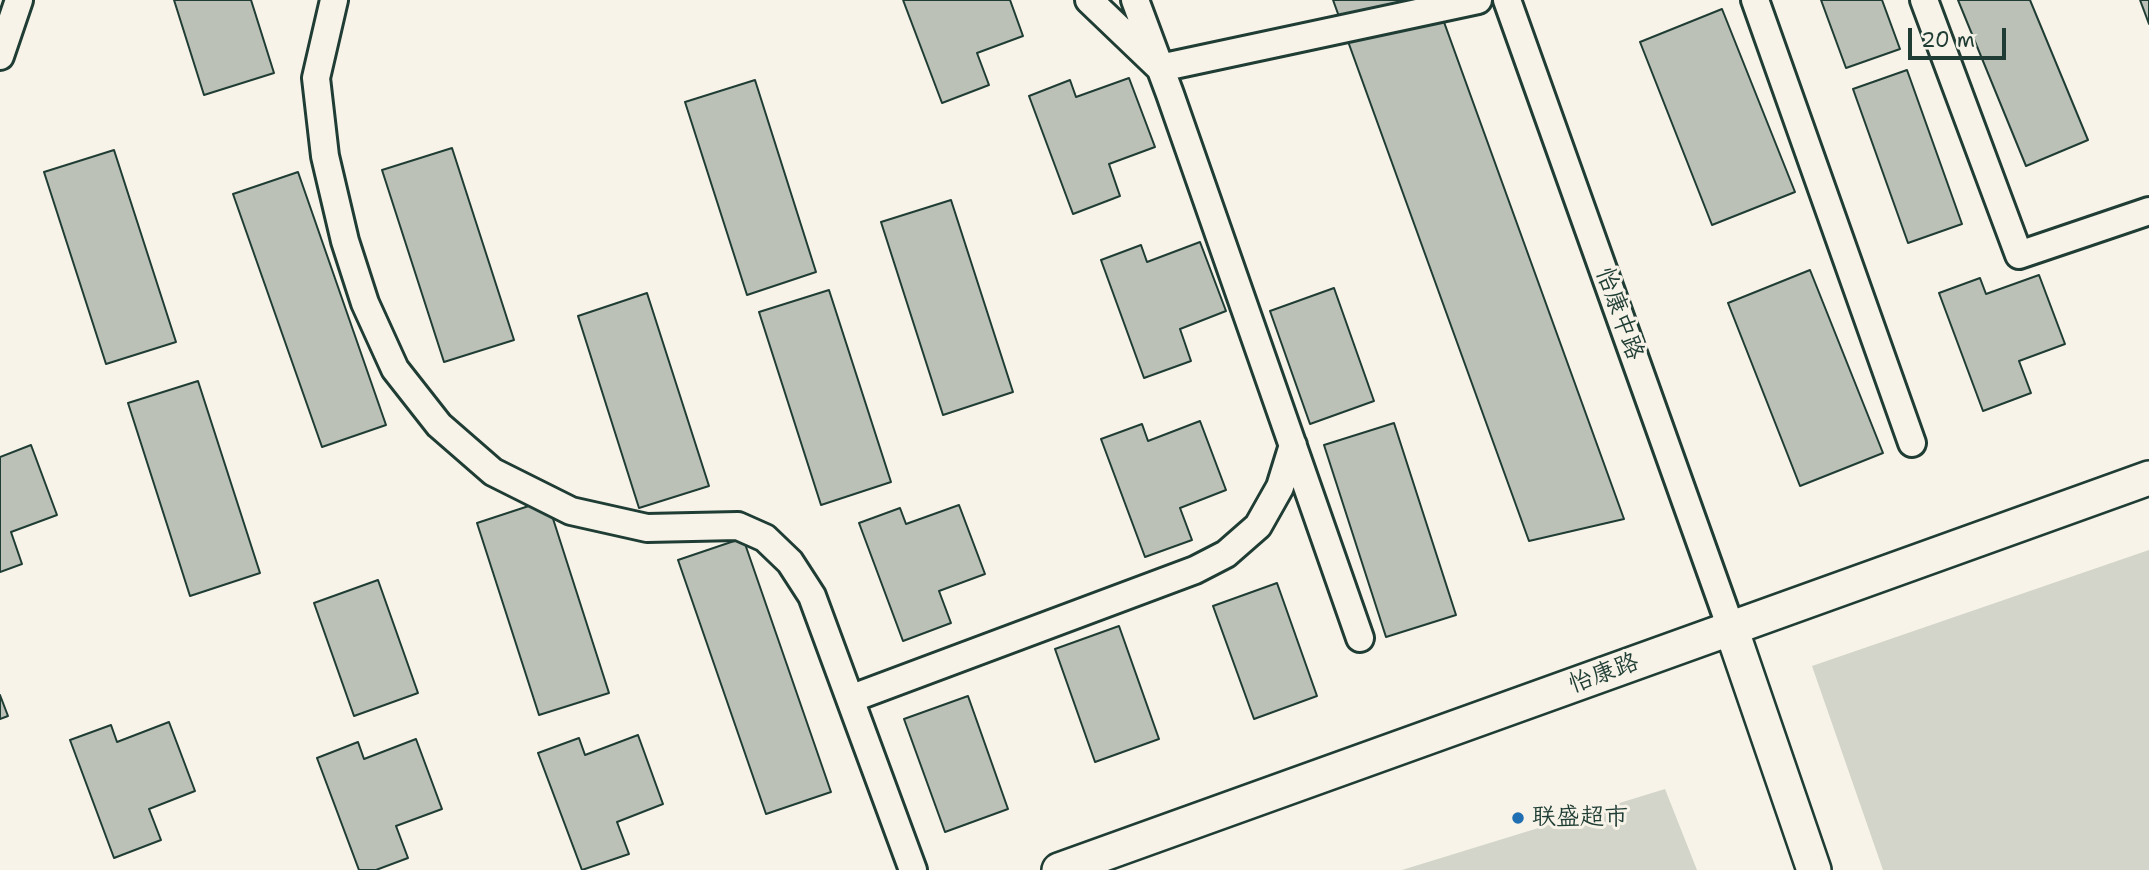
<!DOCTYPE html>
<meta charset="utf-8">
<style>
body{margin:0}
#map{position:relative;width:2149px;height:870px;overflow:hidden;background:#f7f3e8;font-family:"Shantell Sans",sans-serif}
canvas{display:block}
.scale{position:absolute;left:1908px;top:28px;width:98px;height:32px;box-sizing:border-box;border:4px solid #1f3d34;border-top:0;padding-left:9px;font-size:21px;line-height:24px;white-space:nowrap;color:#1f3d34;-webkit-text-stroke:5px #f7f3e8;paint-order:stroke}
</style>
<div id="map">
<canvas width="2149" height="870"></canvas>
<div class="scale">20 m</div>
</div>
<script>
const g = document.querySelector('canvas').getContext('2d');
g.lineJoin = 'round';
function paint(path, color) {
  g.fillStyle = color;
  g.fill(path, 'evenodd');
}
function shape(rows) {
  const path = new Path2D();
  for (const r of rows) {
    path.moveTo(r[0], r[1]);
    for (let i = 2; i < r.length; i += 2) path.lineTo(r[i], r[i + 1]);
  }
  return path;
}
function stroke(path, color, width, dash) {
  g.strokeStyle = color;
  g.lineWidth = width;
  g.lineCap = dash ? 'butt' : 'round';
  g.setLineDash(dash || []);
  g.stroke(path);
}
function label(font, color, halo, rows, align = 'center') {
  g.font = font + ' "Shantell Sans","LXGW WenKai TC",sans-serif';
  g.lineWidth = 6;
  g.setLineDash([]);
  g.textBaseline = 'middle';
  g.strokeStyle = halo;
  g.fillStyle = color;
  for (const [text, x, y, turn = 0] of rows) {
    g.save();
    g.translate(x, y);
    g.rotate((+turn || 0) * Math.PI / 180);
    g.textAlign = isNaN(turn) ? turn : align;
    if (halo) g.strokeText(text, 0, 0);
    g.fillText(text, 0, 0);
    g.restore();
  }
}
paint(shape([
 [2149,550,2149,870,1883,870,1812,666],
 [1665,789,1697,870,1402,870]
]), '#d3d5ca');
const building = shape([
 [174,0,251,0,274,73,204,95,174,0],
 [903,0,1010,0,1023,36,977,53,989,85,942,103,903,0],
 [1333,0,1436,0,1624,519,1529,541,1333,0],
 [1821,0,1882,0,1900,49,1846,68,1821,0],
 [1958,0,2030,0,2088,140,2026,166,1958,0],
 [2140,0,2149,0,2149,24,2140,0],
 [1722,9,1795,192,1712,225,1640,42,1722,9],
 [1907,70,1962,224,1908,243,1853,89,1907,70],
 [1129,78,1155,147,1109,164,1120,196,1073,214,1029,96,1070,80,1076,97,1129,78],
 [755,80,816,272,747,295,685,102,755,80],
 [452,148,514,340,444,362,382,170,452,148],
 [114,150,176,342,106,364,44,172,114,150],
 [298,172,386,425,322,447,233,194,298,172],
 [951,200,1013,392,943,415,881,222,951,200],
 [1200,242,1226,311,1180,329,1191,361,1144,378,1101,260,1141,245,1147,262,1200,242],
 [1810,270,1883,453,1800,486,1728,303,1810,270],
 [2039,275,2065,344,2019,361,2031,393,1983,411,1939,293,1980,278,1986,294,2039,275],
 [1334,288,1374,401,1310,424,1270,311,1334,288],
 [829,290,891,482,821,505,759,312,829,290],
 [647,293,709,486,639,508,578,316,647,293],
 [198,381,260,573,190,596,128,403,198,381],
 [1200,421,1226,490,1180,508,1192,540,1145,557,1101,439,1142,424,1148,441,1200,421],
 [1394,423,1456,615,1386,637,1324,445,1394,423],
 [31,445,57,515,11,532,22,564,0,572,0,457,31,445],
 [547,500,609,693,539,715,477,523,547,500],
 [959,505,985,574,939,591,951,623,903,641,859,523,900,508,906,524,959,505],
 [743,538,831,792,766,814,678,560,743,538],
 [378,580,418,693,354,716,314,603,378,580],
 [1277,583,1317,696,1254,719,1213,606,1277,583],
 [1119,626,1159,739,1095,762,1055,649,1119,626],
 [0,695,8,716,0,719,0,695],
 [968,696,1008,809,945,832,904,719,968,696],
 [169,722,195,791,149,809,161,840,114,858,70,740,111,725,117,742,169,722],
 [638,735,663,804,617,822,629,854,582,870,538,753,579,738,585,755,638,735],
 [416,739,442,809,396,826,408,858,376,870,359,870,317,758,358,742,364,759,416,739]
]);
paint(building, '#bbc1b6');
stroke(building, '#1f3d34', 2);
const minor = shape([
 [334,0,316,78,325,156,345,241,365,303,395,369,439,425,493,472,571,511,647,528,738,526,765,538,790,562,812,596,913,870],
 [1089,0,1160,68,1478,0],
 [1135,0,1170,94,1360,638],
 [1507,0,1731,628],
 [1755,0,1912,443],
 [1924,0,2019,255,2149,211],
 [0,56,19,0],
 [850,699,1195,570,1226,554,1258,526,1280,487,1293,445]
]);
const tertiary = shape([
 [1731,628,1814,870],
 [1059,870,2149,478]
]);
stroke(minor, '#1f3d34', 32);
stroke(tertiary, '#1f3d34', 38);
stroke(minor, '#f7f3e8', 26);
stroke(tertiary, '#f7f3e8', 33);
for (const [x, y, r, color] of [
 [1518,818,7,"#1f6fb2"]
]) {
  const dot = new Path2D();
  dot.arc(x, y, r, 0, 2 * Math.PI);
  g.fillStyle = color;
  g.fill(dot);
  stroke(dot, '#f7f3e8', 2.5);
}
label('24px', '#1f3d34', '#f7f3e8', [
 ["怡康中路",1619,314,70],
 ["怡康路",1604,674,-20]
]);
label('24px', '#1f3d34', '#f7f3e8', [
 ["联盛超市",1532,818]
], 'left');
</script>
